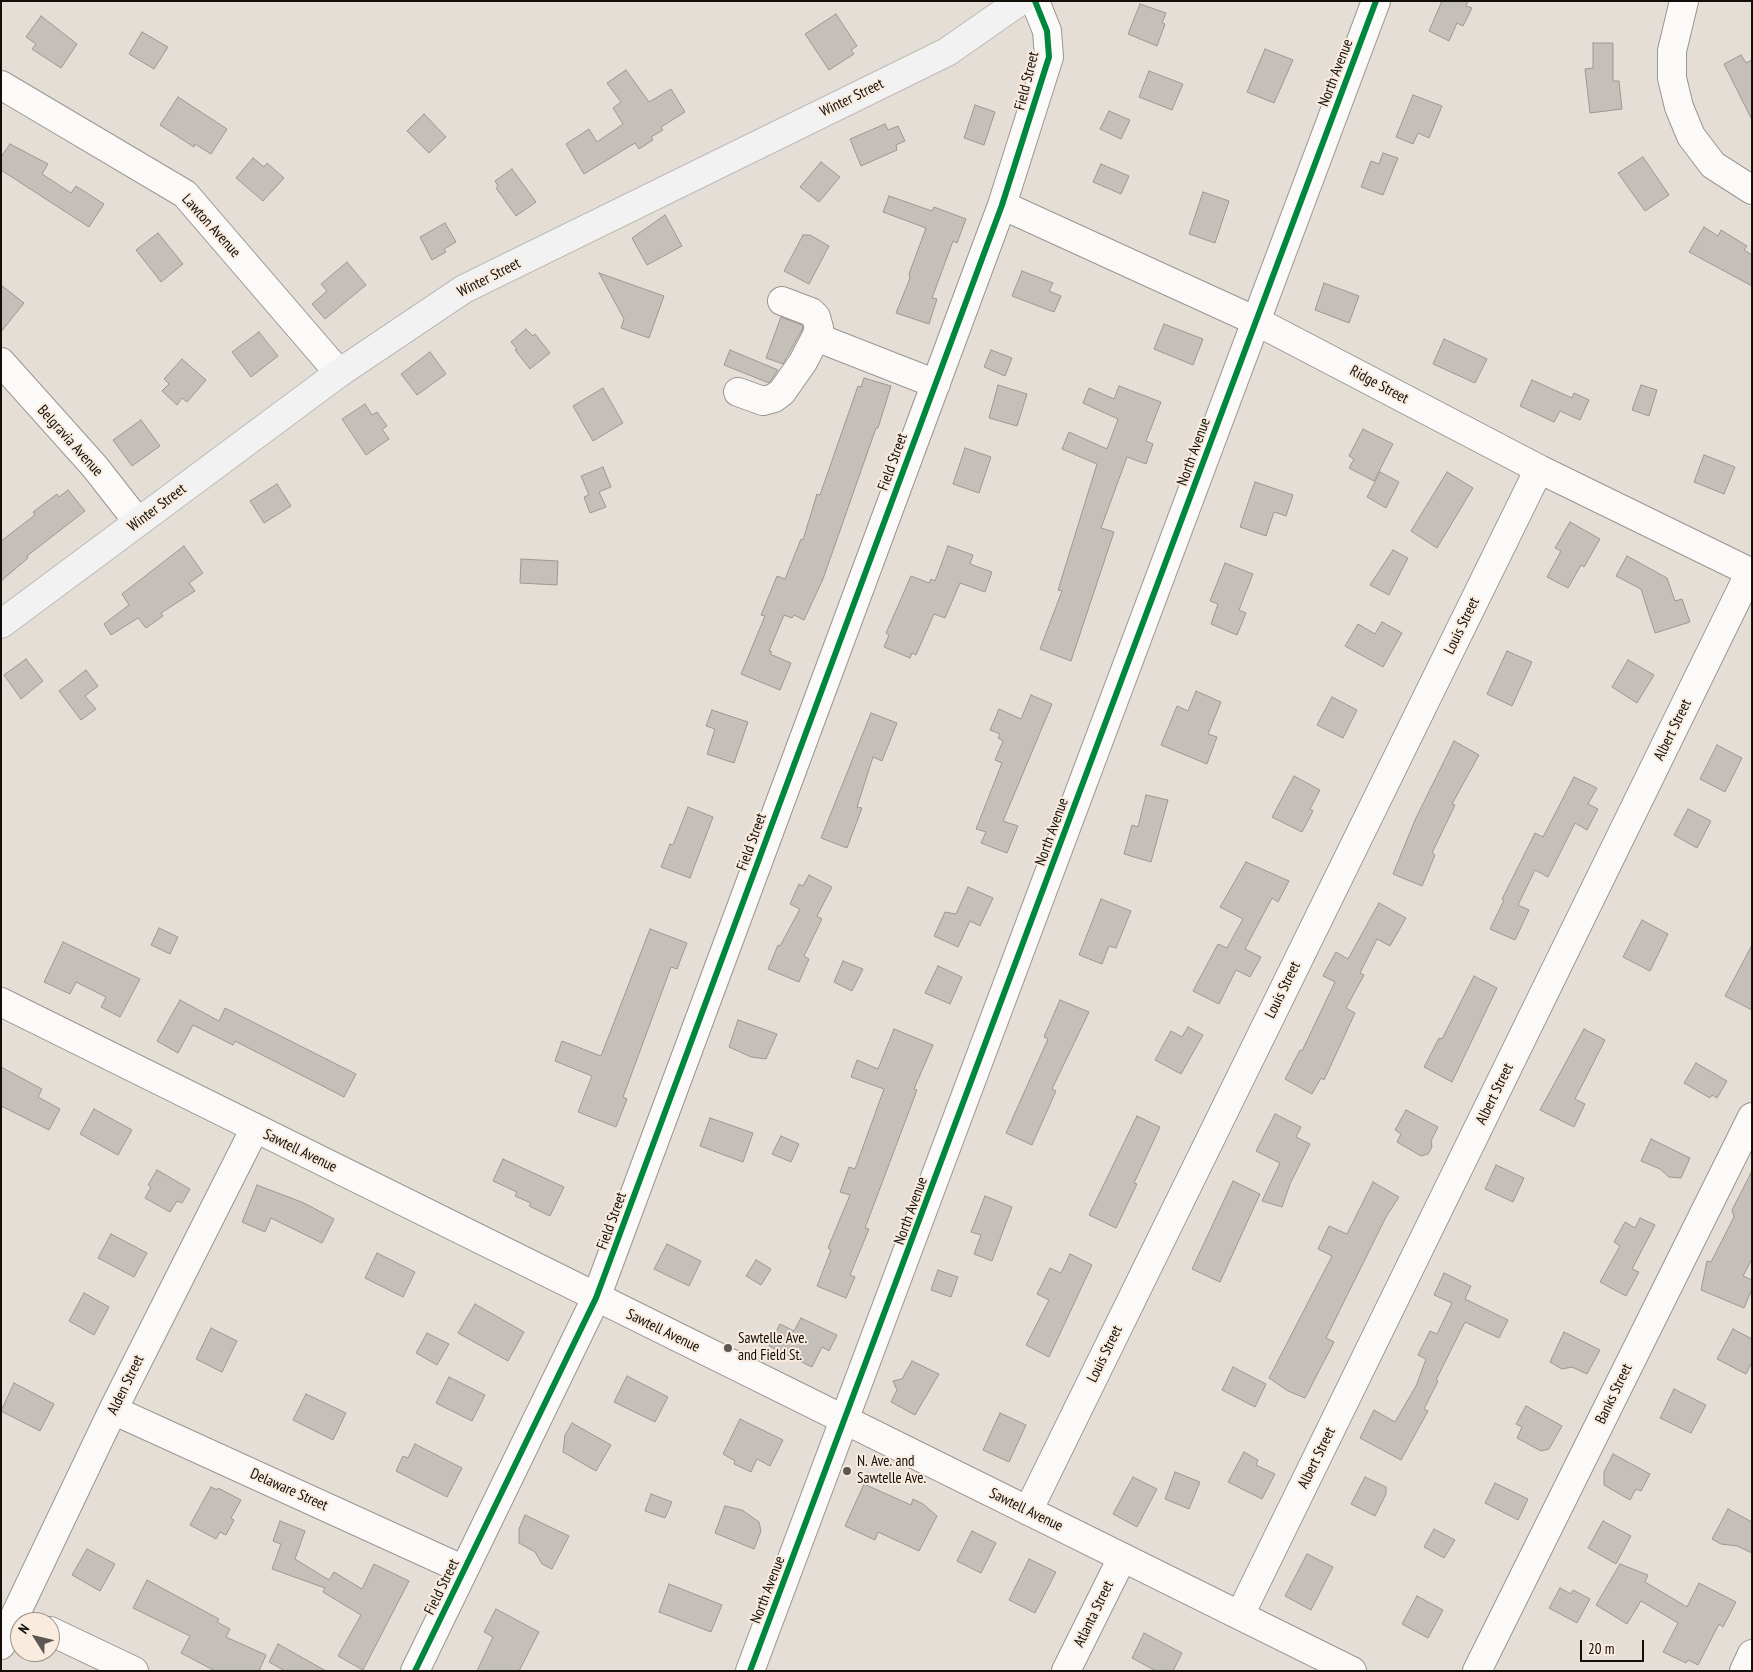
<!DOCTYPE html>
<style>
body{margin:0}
#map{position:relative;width:1753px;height:1672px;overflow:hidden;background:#e5ded7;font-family:"PT Sans Narrow",sans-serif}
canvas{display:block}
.frame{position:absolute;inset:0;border:2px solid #120e0a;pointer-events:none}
.north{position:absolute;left:10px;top:1612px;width:50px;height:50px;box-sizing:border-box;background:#f9ebde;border:1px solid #9d9389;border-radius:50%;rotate:306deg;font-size:14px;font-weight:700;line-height:20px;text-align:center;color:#120e0a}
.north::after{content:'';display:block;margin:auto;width:18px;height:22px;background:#5c5752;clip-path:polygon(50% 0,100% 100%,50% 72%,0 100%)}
.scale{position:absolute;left:1580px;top:1640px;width:64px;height:22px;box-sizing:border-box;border:2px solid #120e0a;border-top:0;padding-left:6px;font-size:15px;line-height:18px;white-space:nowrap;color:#120e0a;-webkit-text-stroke:4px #f9ebde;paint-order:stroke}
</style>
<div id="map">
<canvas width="1753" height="1672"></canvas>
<div class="frame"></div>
<div class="north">N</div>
<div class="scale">20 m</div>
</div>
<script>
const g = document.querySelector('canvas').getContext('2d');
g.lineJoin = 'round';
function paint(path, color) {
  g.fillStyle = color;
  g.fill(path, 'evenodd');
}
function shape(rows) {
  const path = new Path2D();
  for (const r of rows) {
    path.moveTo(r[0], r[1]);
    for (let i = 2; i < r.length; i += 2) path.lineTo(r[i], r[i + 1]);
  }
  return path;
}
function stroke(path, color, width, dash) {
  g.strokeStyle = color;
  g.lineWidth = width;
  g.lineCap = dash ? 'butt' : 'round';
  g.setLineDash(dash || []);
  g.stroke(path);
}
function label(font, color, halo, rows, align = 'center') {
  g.font = font + ' "PT Sans Narrow",sans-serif';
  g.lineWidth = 4;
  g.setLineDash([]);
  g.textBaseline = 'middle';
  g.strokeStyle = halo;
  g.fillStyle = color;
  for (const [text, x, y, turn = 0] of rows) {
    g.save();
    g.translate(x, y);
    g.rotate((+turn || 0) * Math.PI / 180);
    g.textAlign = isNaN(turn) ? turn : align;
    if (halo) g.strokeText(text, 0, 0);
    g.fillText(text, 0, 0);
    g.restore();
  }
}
const building = shape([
 [1442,1,1468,1,1466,6,1472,8,1463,26,1457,23,1449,41,1429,31,1442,1],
 [1140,4,1166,13,1162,23,1165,24,1157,46,1128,34,1140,4],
 [836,14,857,46,851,50,854,54,829,70,805,34,836,14],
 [41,16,77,44,61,68,32,49,36,44,26,37,41,16],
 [142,32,168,47,154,69,129,54,142,32],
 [1593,43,1613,43,1613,81,1619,81,1622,109,1590,113,1585,69,1593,68,1593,43],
 [1265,49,1293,60,1274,103,1247,92,1265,49],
 [1741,55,1746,63,1752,60,1752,120,1724,64,1741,55],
 [626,70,649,102,671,89,685,112,661,127,663,130,651,137,653,140,639,149,635,143,584,174,566,144,589,129,597,142,623,124,613,108,621,102,607,83,626,70],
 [1149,71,1183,84,1172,110,1139,97,1149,71],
 [1413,95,1442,106,1429,138,1418,133,1413,144,1396,137,1413,95],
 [178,97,227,129,211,154,195,144,194,147,160,125,178,97],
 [975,105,995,112,984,145,964,138,975,105],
 [1109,111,1130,120,1121,139,1100,129,1109,111],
 [424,114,446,137,429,153,407,131,424,114],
 [885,124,888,130,898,126,905,141,896,145,897,150,861,166,850,139,885,124],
 [10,144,48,164,42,174,71,193,76,186,104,204,89,227,1,170,1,157,10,144],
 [1383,153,1398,158,1383,195,1361,187,1371,161,1379,164,1383,153],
 [1643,157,1669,195,1645,211,1618,173,1643,157],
 [253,158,264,167,267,163,284,178,263,201,236,178,253,158],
 [821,162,840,177,819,202,800,187,821,162],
 [1101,164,1129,176,1121,194,1093,182,1101,164],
 [512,169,536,202,516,216,496,188,498,186,495,181,512,169],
 [1203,192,1229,201,1215,243,1189,234,1203,192],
 [889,196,932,211,934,207,966,219,957,243,953,241,932,298,937,299,929,324,896,313,910,278,909,274,926,228,883,212,889,196],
 [665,215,682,246,647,265,632,238,665,215],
 [445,223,456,242,444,249,446,252,432,260,420,237,445,223],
 [1704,227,1718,236,1721,230,1747,246,1744,250,1752,255,1752,286,1689,252,1704,227],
 [158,233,183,264,161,282,136,250,158,233],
 [803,235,810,235,829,246,809,284,784,271,803,235],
 [347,262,366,285,325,319,312,304,327,291,321,284,347,262],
 [1022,271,1053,283,1049,291,1061,296,1054,312,1012,296,1022,271],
 [599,273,664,296,649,338,621,328,624,319,599,273],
 [1324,283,1359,296,1349,323,1315,310,1324,283],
 [1,285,24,303,1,332,1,285],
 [781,317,802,325,803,328,783,364,766,358,781,317],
 [1164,324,1203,339,1193,365,1154,349,1164,324],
 [526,329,533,336,535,334,550,353,530,369,515,350,517,349,511,342,526,329],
 [259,332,278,356,251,377,232,352,259,332],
 [1444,339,1487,359,1475,383,1433,364,1444,339],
 [730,350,778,370,769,383,724,365,730,350],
 [991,350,1012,358,1005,376,984,367,991,350],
 [430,352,446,374,417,395,401,374,430,352],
 [182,359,206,380,187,402,182,398,177,405,162,391,169,384,164,379,182,359],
 [864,378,891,386,878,428,876,428,823,579,804,620,794,615,792,618,784,615,769,651,772,652,770,654,791,663,780,690,741,674,765,616,761,615,777,576,785,579,801,539,803,540,817,494,820,495,858,386,861,387,864,378],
 [1532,380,1572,398,1574,393,1589,400,1580,420,1560,411,1554,422,1520,406,1532,380],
 [998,385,1027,394,1017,426,989,418,998,385],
 [1641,385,1657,390,1649,416,1632,410,1641,385],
 [1119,386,1161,402,1146,441,1153,444,1146,464,1127,457,1101,528,1114,532,1071,661,1040,649,1062,591,1058,590,1097,464,1062,449,1069,432,1107,449,1118,419,1083,403,1089,388,1114,399,1119,386],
 [603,388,623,423,593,441,573,406,603,388],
 [365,404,372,415,377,412,387,426,382,429,389,439,366,455,342,419,365,404],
 [141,420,160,446,132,466,113,440,141,420],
 [1363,429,1393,444,1374,481,1349,468,1354,459,1349,456,1363,429],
 [965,448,991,457,979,493,953,484,965,448],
 [1704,455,1735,467,1724,494,1694,482,1704,455],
 [603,467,611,487,599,492,606,507,590,513,584,497,589,495,581,476,603,467],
 [1380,472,1399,482,1386,508,1367,497,1380,472],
 [1447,472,1473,488,1437,548,1411,531,1447,472],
 [1255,482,1293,495,1286,516,1274,512,1266,536,1240,527,1255,482],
 [277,484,291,506,264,523,250,501,277,484],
 [68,490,85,511,27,556,28,558,1,581,1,541,35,515,33,512,57,494,59,497,68,490],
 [1570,522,1600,539,1584,567,1581,565,1568,588,1547,577,1561,551,1555,548,1570,522],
 [184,546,203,573,189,583,195,591,161,613,163,616,146,628,138,618,111,635,104,624,129,605,122,594,184,546],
 [948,546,973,555,970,564,992,572,985,592,960,583,945,618,934,614,916,655,912,653,910,658,884,647,889,635,886,633,911,576,929,583,931,579,935,581,948,546],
 [1393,550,1408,558,1389,595,1370,585,1393,550],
 [1627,556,1667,578,1675,601,1682,599,1690,622,1655,633,1641,589,1616,576,1627,556],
 [521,559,558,561,557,585,520,583,521,559],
 [1225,563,1253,574,1239,610,1246,613,1237,635,1211,624,1218,604,1210,601,1225,563],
 [1382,622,1402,633,1383,667,1345,646,1358,624,1375,634,1382,622],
 [1507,651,1532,662,1512,706,1487,694,1507,651],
 [26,659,43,681,21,699,4,675,26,659],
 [1628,660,1654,675,1637,703,1612,687,1628,660],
 [86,670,98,686,85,696,96,709,81,720,59,691,86,670],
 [1196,691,1221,702,1208,734,1217,737,1207,764,1161,745,1177,706,1188,711,1196,691],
 [1031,695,1052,704,1003,821,1018,826,1007,853,981,843,986,832,976,829,1002,763,995,760,1003,741,998,738,1000,734,990,730,999,709,1021,719,1031,695],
 [1332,697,1357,710,1343,738,1317,725,1332,697],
 [712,710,748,722,734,763,707,754,715,729,706,726,712,710],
 [871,713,897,723,882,761,873,757,857,807,862,808,847,848,821,838,871,713],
 [1454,741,1479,755,1452,804,1455,805,1432,853,1435,855,1422,886,1393,874,1415,820,1454,741],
 [1717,745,1742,758,1725,792,1700,779,1717,745],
 [1294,776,1320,790,1310,809,1313,811,1302,832,1272,817,1294,776],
 [1574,777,1597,788,1588,804,1598,809,1587,830,1575,823,1548,877,1535,870,1518,905,1529,910,1515,940,1490,929,1504,900,1502,899,1535,833,1543,837,1574,777],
 [1146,795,1168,800,1151,862,1124,854,1132,825,1138,827,1146,795],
 [688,807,713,817,690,878,661,867,670,844,673,845,688,807],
 [1688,809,1711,821,1697,848,1674,835,1688,809],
 [1246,862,1289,881,1278,902,1272,898,1245,949,1261,957,1250,977,1236,970,1219,1004,1193,991,1218,944,1227,948,1243,919,1220,907,1246,862],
 [809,875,832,887,817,916,822,919,804,956,809,959,799,982,768,969,778,945,780,946,800,909,790,904,799,884,803,886,809,875],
 [968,887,993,898,980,926,970,921,958,947,934,936,945,912,956,914,968,887],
 [1101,899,1131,911,1116,948,1109,946,1102,964,1079,955,1101,899],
 [1379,903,1406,918,1390,946,1377,939,1360,973,1364,975,1346,1008,1355,1013,1324,1080,1321,1078,1312,1094,1285,1079,1300,1050,1302,1051,1335,982,1323,976,1332,959,1336,952,1348,959,1379,903],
 [1642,920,1668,934,1650,971,1623,957,1642,920],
 [159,928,178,937,170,954,151,945,159,928],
 [650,929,687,943,677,969,671,967,623,1097,627,1099,616,1127,578,1112,592,1076,555,1061,562,1041,601,1056,650,929],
 [63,942,140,979,120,1017,101,1007,106,997,76,982,70,994,44,982,63,942],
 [1752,945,1752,1010,1725,996,1752,945],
 [843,961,863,969,852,991,834,982,843,961],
 [938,966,962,977,950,1004,925,993,938,966],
 [1474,976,1497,988,1452,1082,1424,1067,1439,1038,1442,1039,1474,976],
 [180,1000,219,1021,225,1008,356,1074,344,1097,235,1041,233,1045,193,1025,178,1053,157,1041,180,1000],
 [1060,1000,1089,1012,1052,1089,1056,1091,1032,1145,1006,1133,1048,1039,1044,1037,1060,1000],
 [738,1020,777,1034,766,1059,751,1057,729,1047,738,1020],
 [1188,1027,1203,1035,1181,1074,1155,1060,1171,1031,1182,1037,1188,1027],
 [894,1029,933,1045,914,1089,917,1090,865,1228,869,1229,850,1275,855,1277,846,1298,817,1286,831,1250,828,1248,850,1195,840,1192,849,1167,855,1169,884,1089,851,1077,857,1060,878,1069,894,1029],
 [1584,1029,1605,1040,1575,1099,1585,1104,1574,1127,1540,1110,1584,1029],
 [1696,1063,1727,1081,1717,1098,1712,1095,1710,1098,1684,1083,1696,1063],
 [1,1067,42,1089,38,1097,60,1109,49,1130,1,1106,1,1067],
 [94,1109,132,1130,118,1155,80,1134,94,1109],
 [1406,1110,1438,1127,1431,1141,1432,1147,1428,1154,1421,1156,1397,1142,1401,1134,1395,1130,1406,1110],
 [1275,1114,1301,1127,1296,1137,1310,1144,1290,1184,1282,1207,1262,1201,1280,1163,1256,1151,1275,1114],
 [1137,1116,1160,1127,1134,1183,1137,1184,1116,1228,1089,1215,1137,1116],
 [710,1118,753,1133,743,1162,700,1146,710,1118],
 [781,1136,799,1144,791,1162,772,1154,781,1136],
 [1651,1139,1690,1158,1681,1178,1669,1177,1660,1169,1641,1161,1651,1139],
 [503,1159,564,1187,550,1216,529,1206,531,1203,515,1196,517,1192,493,1181,503,1159],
 [1496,1165,1524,1178,1513,1202,1485,1189,1496,1165],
 [157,1170,190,1189,182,1203,177,1201,170,1212,145,1198,151,1187,148,1185,157,1170],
 [1752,1171,1752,1259,1743,1276,1752,1280,1752,1289,1744,1308,1701,1290,1707,1261,1711,1262,1734,1217,1732,1210,1752,1171],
 [1233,1181,1260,1194,1220,1282,1192,1269,1233,1181],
 [1373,1182,1399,1197,1386,1217,1326,1338,1334,1342,1305,1398,1288,1391,1269,1378,1332,1256,1318,1249,1329,1226,1347,1234,1373,1182],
 [257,1185,304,1203,334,1219,322,1243,271,1218,265,1232,242,1222,257,1185],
 [985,1196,1012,1207,992,1261,974,1254,981,1235,971,1232,985,1196],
 [1640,1218,1655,1225,1632,1269,1639,1272,1626,1296,1600,1282,1620,1246,1614,1242,1625,1222,1635,1228,1640,1218],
 [111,1234,147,1253,134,1277,98,1258,111,1234],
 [667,1244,701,1261,689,1286,654,1269,667,1244],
 [377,1253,415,1272,403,1297,365,1278,377,1253],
 [1070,1254,1092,1265,1049,1357,1026,1345,1049,1300,1037,1294,1050,1268,1061,1273,1070,1254],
 [756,1260,771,1269,761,1285,746,1276,756,1260],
 [938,1270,958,1277,951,1297,931,1290,938,1270],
 [1444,1273,1471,1286,1465,1299,1508,1320,1499,1338,1465,1322,1436,1380,1438,1381,1424,1409,1428,1411,1401,1460,1360,1438,1374,1410,1395,1422,1416,1386,1426,1359,1418,1355,1430,1331,1437,1334,1452,1303,1434,1295,1444,1273],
 [84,1293,109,1307,94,1335,69,1321,84,1293],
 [475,1304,524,1332,508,1361,458,1333,475,1304],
 [801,1318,837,1335,829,1351,822,1347,812,1367,769,1346,780,1324,794,1331,801,1318],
 [211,1328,237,1341,222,1372,196,1359,211,1328],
 [1733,1329,1752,1339,1752,1362,1746,1374,1717,1359,1733,1329],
 [1564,1332,1600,1350,1587,1374,1572,1367,1562,1369,1550,1362,1564,1332],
 [427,1333,449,1344,437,1365,416,1353,427,1333],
 [912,1361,939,1374,915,1415,891,1402,897,1390,893,1381,902,1379,912,1361],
 [1233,1367,1266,1384,1255,1407,1222,1390,1233,1367],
 [627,1376,668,1397,655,1422,614,1402,627,1376],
 [449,1377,485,1395,472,1421,436,1403,449,1377],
 [14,1383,54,1404,40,1431,1,1411,14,1383],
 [1674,1389,1706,1405,1691,1433,1660,1418,1674,1389],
 [306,1394,346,1413,333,1440,293,1420,306,1394],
 [1526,1406,1562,1426,1549,1449,1541,1451,1517,1438,1522,1427,1516,1424,1526,1406],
 [1000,1413,1026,1425,1009,1462,983,1450,1000,1413],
 [740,1419,783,1440,770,1466,757,1459,751,1472,734,1464,735,1461,723,1454,740,1419],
 [572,1423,611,1445,596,1471,563,1452,565,1435,572,1423],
 [415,1444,462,1468,447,1497,396,1471,403,1456,408,1458,415,1444],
 [1244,1452,1258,1460,1256,1465,1275,1474,1262,1499,1228,1482,1244,1452],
 [1613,1454,1650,1474,1641,1491,1636,1489,1630,1500,1604,1485,1604,1472,1613,1454],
 [1175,1472,1200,1482,1189,1509,1165,1499,1175,1472],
 [1133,1477,1157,1489,1137,1527,1113,1514,1133,1477],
 [1365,1477,1386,1487,1386,1494,1375,1516,1351,1504,1365,1477],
 [1495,1483,1528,1499,1518,1520,1485,1503,1495,1483],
 [864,1484,911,1505,913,1499,923,1504,937,1516,919,1551,878,1532,875,1540,845,1526,864,1484],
 [211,1487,217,1490,218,1488,241,1500,231,1518,234,1520,226,1535,220,1532,216,1539,190,1525,211,1487],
 [651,1494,672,1502,665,1518,645,1511,651,1494],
 [725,1506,742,1510,759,1522,761,1531,754,1549,715,1533,725,1506],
 [1728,1509,1752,1522,1752,1553,1737,1546,1721,1544,1712,1539,1728,1509],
 [525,1515,569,1536,552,1569,542,1564,535,1552,519,1543,519,1529,525,1515],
 [280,1521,305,1531,295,1559,329,1580,334,1572,362,1589,374,1564,409,1581,363,1670,338,1656,361,1615,323,1592,325,1588,272,1569,281,1544,273,1541,280,1521],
 [1603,1521,1631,1536,1616,1564,1588,1548,1603,1521],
 [1434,1529,1455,1540,1444,1558,1424,1547,1434,1529],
 [972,1531,996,1543,981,1573,957,1561,972,1531],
 [87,1549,115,1564,100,1591,72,1575,87,1549],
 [1307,1554,1333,1567,1311,1610,1285,1596,1307,1554],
 [1029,1559,1056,1572,1035,1613,1009,1600,1029,1559],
 [1620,1564,1648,1575,1645,1582,1687,1607,1699,1583,1736,1602,1723,1627,1719,1624,1698,1665,1688,1660,1686,1663,1663,1652,1678,1623,1641,1601,1627,1624,1596,1605,1620,1564],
 [147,1580,219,1619,217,1622,230,1629,226,1637,266,1655,259,1671,215,1671,181,1653,190,1636,133,1608,147,1580],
 [669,1584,722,1605,711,1632,659,1612,669,1584],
 [1560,1588,1571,1594,1573,1590,1590,1599,1577,1623,1549,1608,1560,1588],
 [1417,1596,1443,1610,1428,1638,1402,1624,1417,1596],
 [496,1609,539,1632,519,1671,477,1671,493,1637,484,1632,496,1609],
 [1144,1633,1182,1653,1173,1671,1156,1671,1132,1658,1144,1633],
 [278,1644,326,1671,285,1671,269,1662,278,1644]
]);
paint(building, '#c5bfb9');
stroke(building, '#9d9792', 1);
const minor = shape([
 [1684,1,1672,51,1672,78,1679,107,1691,136,1713,165,1752,190],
 [1,85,185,194,339,373],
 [1002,205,1256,321,1539,469,1752,573],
 [816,337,936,384],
 [1,362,95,467,138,522],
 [738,392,763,401,774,398,782,392,803,362,816,337,819,328,816,317,811,312,782,301],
 [1,1002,1352,1671],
 [113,1410,464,1570],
 [1028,1511,1539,469],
 [1240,1615,1750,572],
 [50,1631,134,1671],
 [1,1645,113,1410,255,1128],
 [415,1671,596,1298,1002,205,1049,57,1047,31,1035,1],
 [750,1671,1376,1],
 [1066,1671,1122,1558],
 [1477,1671,1752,1117],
 [1744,1671,1752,1654]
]);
const major = shape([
 [1,624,339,373,464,289,947,52,1020,1]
]);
stroke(minor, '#9a9590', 30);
stroke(major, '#bdbab7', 30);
stroke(minor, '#fbfaf9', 28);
stroke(major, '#f2f2f3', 28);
stroke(shape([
 [415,1671,596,1298,1002,205,1049,57,1047,31,1035,1],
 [750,1671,1376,1]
]), '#00873e', 6);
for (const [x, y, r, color] of [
 [728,1348,5,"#5c5752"],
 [847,1471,5,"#5c5752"]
]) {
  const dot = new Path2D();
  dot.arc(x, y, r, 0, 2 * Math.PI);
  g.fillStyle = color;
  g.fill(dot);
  stroke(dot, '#f9ebde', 2);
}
label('15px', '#120e0a', '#f9ebde', [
 ["North Avenue",1336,73,-69],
 ["Field Street",1027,81,-76],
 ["Winter Street",852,98,-26],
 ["Lawton Avenue",211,226,48],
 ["Winter Street",489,278,-27],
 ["Ridge Street",1379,385,28],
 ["Belgravia Avenue",70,441,48],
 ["North Avenue",1194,452,-70],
 ["Field Street",893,462,-70],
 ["Winter Street",157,508,-37],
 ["Louis Street",1462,626,-64],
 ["Albert Street",1673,730,-64],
 ["North Avenue",1052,832,-70],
 ["Field Street",752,842,-70],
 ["Louis Street",1283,990,-64],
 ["Albert Street",1495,1094,-64],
 ["Sawtell Avenue",300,1151,26],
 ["North Avenue",911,1211,-70],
 ["Field Street",612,1221,-70],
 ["Sawtell Avenue",663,1331,26],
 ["Louis Street",1105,1354,-64],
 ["Alden Street",126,1385,-64],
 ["Banks Street",1614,1394,-64],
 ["Albert Street",1317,1458,-64],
 ["Delaware Street",289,1490,24],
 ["Sawtell Avenue",1026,1510,26],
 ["Field Street",442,1587,-64],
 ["North Avenue",768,1590,-69],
 ["Atlanta Street",1094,1614,-64]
]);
label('15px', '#120e0a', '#f9ebde', [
 ["Sawtelle Ave.",738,1339],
 ["and Field St.",738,1356],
 ["N. Ave. and",857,1462],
 ["Sawtelle Ave.",857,1479]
], 'left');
</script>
